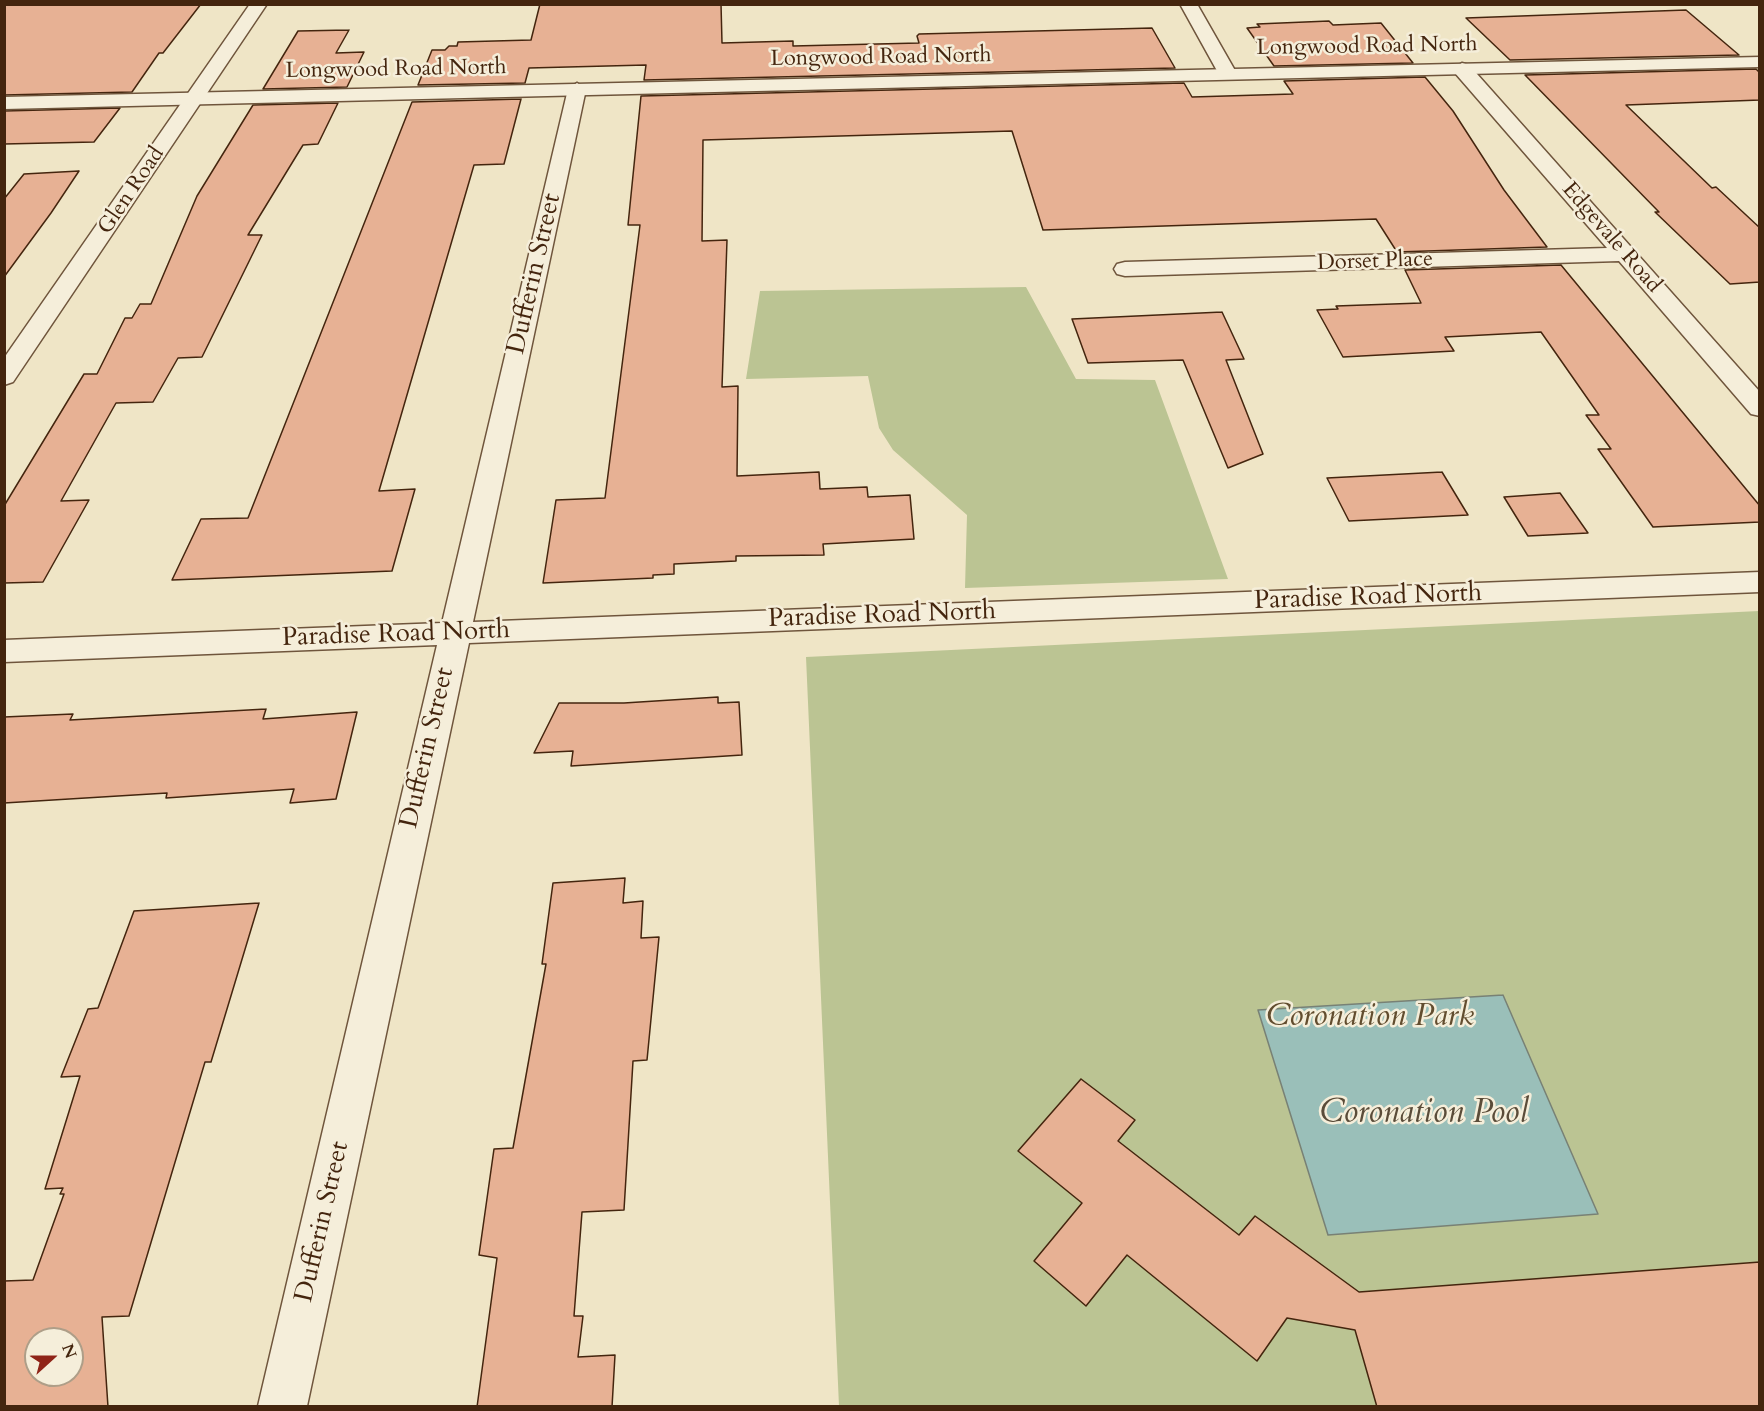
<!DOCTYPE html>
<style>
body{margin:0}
#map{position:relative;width:1764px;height:1411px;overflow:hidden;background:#efe5c6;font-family:Cardo,serif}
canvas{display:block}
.frame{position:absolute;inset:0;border:6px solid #44250e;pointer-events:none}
.north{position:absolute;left:24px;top:1327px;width:60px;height:60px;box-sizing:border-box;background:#f5eeda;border:2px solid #ae9e88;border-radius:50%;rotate:69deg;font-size:16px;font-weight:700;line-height:24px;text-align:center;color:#44250e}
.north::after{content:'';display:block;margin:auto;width:21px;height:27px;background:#8f2418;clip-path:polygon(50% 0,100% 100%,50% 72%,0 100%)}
</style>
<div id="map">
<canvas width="1764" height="1411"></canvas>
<div class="frame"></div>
<div class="north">N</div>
</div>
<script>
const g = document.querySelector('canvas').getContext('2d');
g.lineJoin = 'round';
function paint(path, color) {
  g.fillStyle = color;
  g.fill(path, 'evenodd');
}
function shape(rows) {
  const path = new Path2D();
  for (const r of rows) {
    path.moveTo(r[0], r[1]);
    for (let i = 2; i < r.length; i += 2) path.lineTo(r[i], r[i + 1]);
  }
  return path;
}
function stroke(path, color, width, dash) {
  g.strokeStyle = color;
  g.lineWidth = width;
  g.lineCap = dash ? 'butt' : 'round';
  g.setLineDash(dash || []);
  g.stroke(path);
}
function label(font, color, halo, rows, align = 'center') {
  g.font = font + ' Cardo,serif';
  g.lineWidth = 5;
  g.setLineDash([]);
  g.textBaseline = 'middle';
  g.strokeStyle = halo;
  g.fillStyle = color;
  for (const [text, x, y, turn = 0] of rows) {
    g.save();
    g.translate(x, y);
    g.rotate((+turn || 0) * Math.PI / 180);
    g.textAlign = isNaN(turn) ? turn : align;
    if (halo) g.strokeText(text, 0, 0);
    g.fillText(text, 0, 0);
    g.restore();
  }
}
paint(shape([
 [1026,287,1076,379,1155,380,1228,579,965,588,967,515,893,450,879,428,868,376,746,379,760,291],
 [1759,611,1759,1406,839,1406,806,657]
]), '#bbc493');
const water = shape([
 [1503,995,1598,1214,1328,1235,1258,1010,1503,995]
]);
paint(water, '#9abfb9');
stroke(water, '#788175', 1.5);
const building = shape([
 [4,4,201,4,163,53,159,53,132,92,4,95,4,4],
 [540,4,721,4,722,43,793,41,793,46,919,43,917,36,919,34,1152,28,1175,68,644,80,646,65,529,68,525,83,418,85,432,50,445,50,449,46,457,46,458,42,531,40,540,4],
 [1686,10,1739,55,1510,60,1466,18,1686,10],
 [1329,21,1333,25,1381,23,1413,63,1274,66,1247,28,1260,27,1257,24,1329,21],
 [349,30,336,53,364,52,347,87,263,89,298,31,349,30],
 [1756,69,1760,73,1760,100,1626,105,1712,188,1716,187,1760,228,1760,282,1730,284,1655,212,1659,212,1525,75,1756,69],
 [1425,77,1453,111,1504,190,1547,247,1397,252,1376,219,1043,230,1012,131,703,140,702,241,727,240,722,387,738,386,737,476,819,472,820,489,867,487,868,497,910,495,914,539,823,544,824,555,736,556,736,561,674,564,674,574,653,575,653,578,543,583,556,500,605,498,640,225,628,225,641,96,1184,83,1192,97,1293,94,1284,81,1425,77],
 [521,99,504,164,474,165,379,491,415,489,392,571,172,580,201,519,248,518,412,102,521,99],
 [338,103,318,144,303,145,248,235,262,235,202,357,178,358,153,402,116,403,61,501,89,500,43,582,4,583,4,506,84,374,97,374,125,318,132,318,140,304,151,304,197,196,253,105,338,103],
 [120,108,94,142,4,144,4,111,120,108],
 [79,171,51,213,4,277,4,199,24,174,79,171],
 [1561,265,1760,506,1760,522,1653,527,1598,449,1611,449,1586,415,1599,415,1541,332,1445,337,1454,351,1343,357,1317,310,1338,309,1336,306,1421,303,1405,270,1561,265],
 [1222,312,1244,359,1226,360,1263,454,1228,468,1183,360,1088,363,1072,319,1222,312],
 [1442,472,1468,515,1349,521,1327,478,1442,472],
 [1560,493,1588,533,1528,536,1504,497,1560,493],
 [718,697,718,703,739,702,742,755,571,766,573,751,534,753,559,703,624,703,718,697],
 [266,709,263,719,357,712,336,799,290,803,294,789,166,798,167,793,4,803,4,717,73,714,70,720,266,709],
 [625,878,623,903,643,901,641,938,659,937,647,1060,633,1061,624,1210,582,1212,574,1316,583,1316,578,1357,615,1355,612,1407,477,1407,497,1258,479,1255,494,1149,513,1148,546,964,542,964,553,883,625,878],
 [259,903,211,1062,205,1062,129,1316,102,1317,108,1407,4,1407,4,1281,33,1280,64,1194,60,1194,63,1188,45,1189,80,1076,61,1077,88,1009,98,1008,134,911,259,903],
 [36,1339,72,1339,72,1375,36,1375,36,1339],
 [1081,1079,1135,1120,1118,1141,1239,1235,1255,1216,1359,1292,1760,1262,1760,1407,1377,1407,1355,1330,1287,1318,1257,1361,1127,1255,1086,1306,1034,1261,1082,1203,1018,1151,1081,1079]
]);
paint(building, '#e7b194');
stroke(building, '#44250e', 1.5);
const minor = shape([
 [250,4,267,4,13,382,4,385,4,358,250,4],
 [1180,4,1197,4,1237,74,1235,78,1221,78,1180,4],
 [1462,63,1469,65,1760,392,1760,416,1751,414,1619,261,1125,276,1117,274,1114,269,1117,264,1125,262,1607,248,1455,73,1453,69,1462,63],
 [577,83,586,89,473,622,1760,572,1760,592,469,643,307,1406,258,1406,437,645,4,662,4,640,442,623,568,89,577,83]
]);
const tertiary = shape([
 [1760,57,1760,67,4,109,4,97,1760,57]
]);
stroke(minor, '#6f553c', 3);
stroke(tertiary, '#6f553c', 3);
paint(minor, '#f5eeda');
paint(tertiary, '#f5eeda');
label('22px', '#44250e', '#f5eeda', [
 ["Longwood Road North",1367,47,-1],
 ["Longwood Road North",881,58,-1],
 ["Longwood Road North",396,70,-1],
 ["Glen Road",132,191,-56],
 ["Edgevale Road",1611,238,49],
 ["Dorset Place",1375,262,-2]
]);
label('26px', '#44250e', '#f5eeda', [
 ["Dufferin Street",535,274,-77],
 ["Paradise Road North",1368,598,-2],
 ["Paradise Road North",882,616,-2],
 ["Paradise Road North",396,635,-2],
 ["Dufferin Street",428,748,-77],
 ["Dufferin Street",323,1222,-77]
]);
label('italic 32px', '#624d2f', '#f5eeda', [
 ["Coronation Park",1370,1018]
]);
label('italic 33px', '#5a4c39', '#f5eeda', [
 ["Coronation Pool",1424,1114]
]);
</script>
